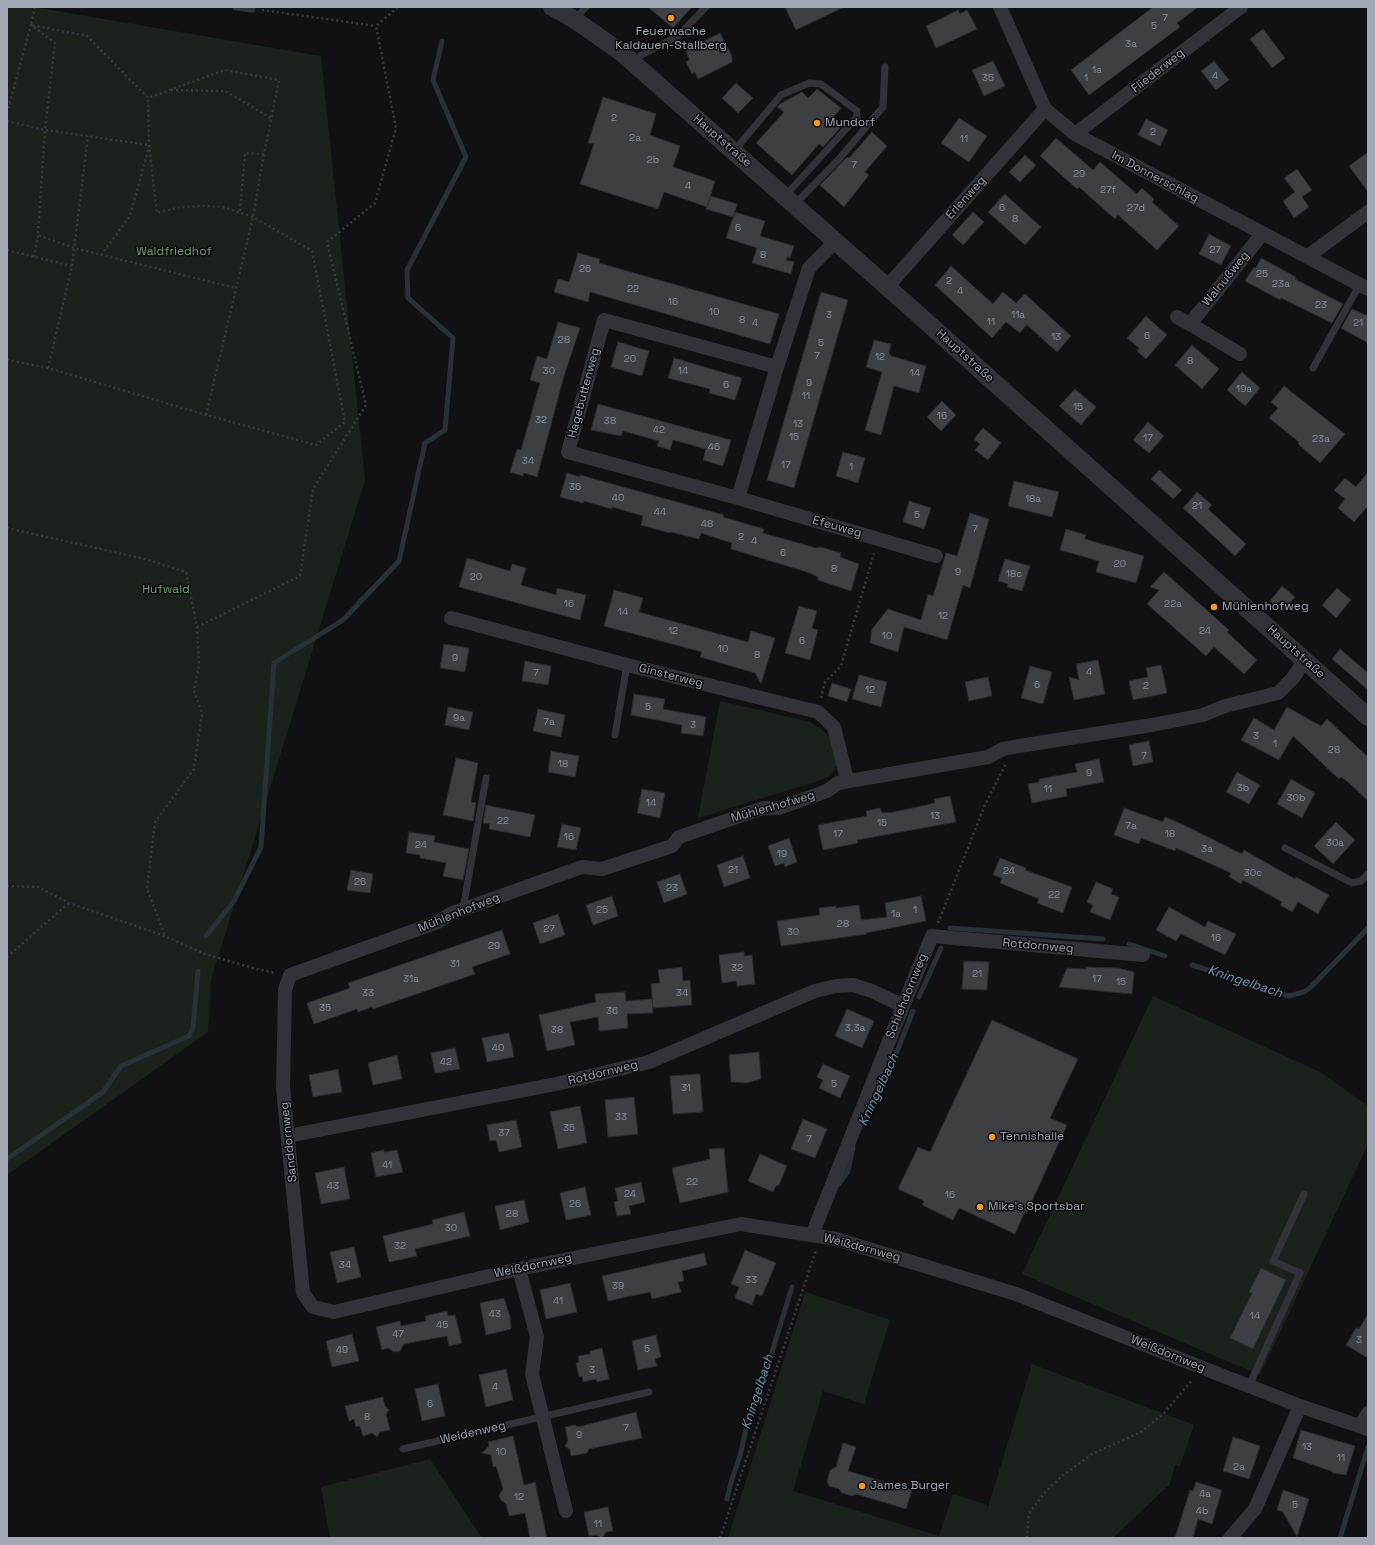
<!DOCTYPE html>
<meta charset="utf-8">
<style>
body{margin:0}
#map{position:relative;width:1375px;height:1545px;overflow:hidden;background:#111113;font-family:"Space Grotesk",sans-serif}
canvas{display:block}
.frame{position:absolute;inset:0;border:8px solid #a2a9b4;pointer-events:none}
</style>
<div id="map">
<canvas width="1375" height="1545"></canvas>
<div class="frame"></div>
</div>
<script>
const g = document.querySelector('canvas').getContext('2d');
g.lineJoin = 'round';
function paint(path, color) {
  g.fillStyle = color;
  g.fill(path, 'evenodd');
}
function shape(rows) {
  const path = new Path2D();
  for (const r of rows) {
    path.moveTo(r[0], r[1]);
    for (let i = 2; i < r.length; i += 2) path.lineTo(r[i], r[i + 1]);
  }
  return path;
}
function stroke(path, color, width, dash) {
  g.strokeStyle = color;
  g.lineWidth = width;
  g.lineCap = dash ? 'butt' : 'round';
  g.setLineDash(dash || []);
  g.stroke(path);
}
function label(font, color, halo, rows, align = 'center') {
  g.font = font + ' "Space Grotesk",sans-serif';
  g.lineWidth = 3;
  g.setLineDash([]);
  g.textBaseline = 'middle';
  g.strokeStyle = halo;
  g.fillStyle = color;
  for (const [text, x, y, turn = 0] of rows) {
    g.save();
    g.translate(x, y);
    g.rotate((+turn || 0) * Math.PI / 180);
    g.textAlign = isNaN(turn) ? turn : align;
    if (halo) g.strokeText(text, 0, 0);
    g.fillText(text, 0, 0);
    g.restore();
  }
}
paint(shape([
 [7,7,33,7,321,56,365,480,211,980,208,1032,7,1175],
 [720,701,810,722,821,729,831,739,836,753,836,766,831,776,815,782,698,818],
 [1153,996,1320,1072,1368,1106,1368,1144,1260,1375,1022,1274],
 [805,1292,890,1320,864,1404,823,1391,793,1491,939,1536,953,1494,988,1505,986,1514,1032,1364,1194,1425,1180,1466,1175,1465,1170,1484,1113,1538,728,1538],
 [430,1459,482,1538,330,1538,321,1487]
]), '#1b221b');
stroke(shape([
 [950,928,1103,939],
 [206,936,234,901,261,847,274,663,343,620,399,561,425,443,445,430,453,338,408,298,407,270,466,157,433,80,442,41],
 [1129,944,1165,956],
 [1192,965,1289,996,1304,992,1311,987,1368,928],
 [919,997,941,948],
 [872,1101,898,1049,913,1011],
 [7,1159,103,1092,121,1066,189,1036,193,1028,198,971],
 [839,1184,848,1171,853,1148],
 [727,1499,732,1479,740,1456,747,1424,761,1388,792,1287],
 [1340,1538,1368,1447]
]), '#273136', 5);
const building = shape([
 [648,7,692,7,673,28,648,7],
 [785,7,844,7,796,30,785,7],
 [1153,7,1198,7,1177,23,1180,27,1089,95,1071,70,1153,7],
 [958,10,960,14,967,10,977,29,936,48,926,26,958,10],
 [1263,29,1285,58,1272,68,1250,39,1263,29],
 [720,33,732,56,732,62,698,79,695,72,692,74,686,62,689,60,686,50,720,33],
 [993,61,1005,86,984,96,972,70,993,61],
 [1214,61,1229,80,1216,90,1201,71,1214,61],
 [736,83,753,98,738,113,722,98,736,83],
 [817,89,841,108,832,119,841,127,823,147,819,144,792,175,756,143,784,112,777,107,780,104,802,92,808,98,817,89],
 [603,97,656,114,650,135,680,146,673,167,715,181,707,207,664,192,658,209,580,184,594,144,588,143,603,97],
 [959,118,987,136,969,162,941,143,959,118],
 [1146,119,1168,130,1160,146,1138,135,1146,119],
 [872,132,887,146,865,172,869,175,844,207,820,185,847,157,849,158,872,132],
 [1056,138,1093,170,1100,162,1137,194,1142,188,1154,199,1152,202,1179,226,1157,250,1118,215,1115,219,1079,187,1077,189,1040,156,1056,138],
 [1368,152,1368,192,1349,166,1368,152],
 [1025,155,1036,165,1020,182,1009,172,1025,155],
 [1297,169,1312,190,1302,197,1309,207,1294,218,1283,201,1295,192,1284,178,1297,169],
 [1005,194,1041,227,1025,245,988,212,1005,194],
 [711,196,737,204,733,217,706,209,711,196],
 [735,212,765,221,760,236,794,246,790,258,787,257,786,260,794,262,791,274,752,263,757,248,726,238,735,212],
 [973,212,984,222,963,245,952,235,973,212],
 [1209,234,1231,246,1221,265,1199,254,1209,234],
 [578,253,600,259,599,263,779,314,770,344,590,292,588,302,554,292,558,279,569,282,578,253],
 [1261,258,1296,277,1295,279,1343,304,1332,323,1281,298,1280,300,1245,281,1254,267,1256,268,1261,258],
 [951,266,993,304,1003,292,1016,303,1025,294,1071,336,1057,352,1027,325,1020,333,1006,322,992,338,935,285,951,266],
 [821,292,848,300,794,488,767,480,821,292],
 [1352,309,1368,316,1368,343,1341,328,1352,309],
 [1146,316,1167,335,1146,359,1137,351,1139,348,1127,338,1146,316],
 [558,322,580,328,564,376,537,477,524,473,523,476,510,472,517,449,521,450,540,383,530,380,537,356,547,359,558,322],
 [874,340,891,344,889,353,891,356,926,366,919,393,894,386,881,435,865,430,882,372,866,367,874,340],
 [618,342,649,351,642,376,611,367,618,342],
 [1192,345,1219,369,1202,389,1175,365,1192,345],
 [674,358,742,378,735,400,709,393,710,389,668,378,674,358],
 [1242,372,1260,388,1245,406,1227,390,1242,372],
 [1284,386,1345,434,1320,463,1298,444,1299,442,1269,418,1278,408,1271,402,1284,386],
 [1075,389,1096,407,1081,425,1059,406,1075,389],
 [942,401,956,415,941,431,927,417,942,401],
 [598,404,731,440,723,466,703,460,706,449,673,440,670,450,657,446,659,441,623,431,621,436,591,430,598,404],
 [1148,422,1164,436,1149,453,1133,440,1148,422],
 [983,428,1001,443,988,460,975,450,980,444,974,439,983,428],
 [843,452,865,458,858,483,836,476,843,452],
 [1159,470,1182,490,1173,499,1151,479,1159,470],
 [1368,472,1368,506,1354,522,1338,508,1345,499,1334,490,1345,478,1356,487,1368,472],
 [567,473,580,477,580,475,724,515,723,517,764,529,763,533,816,548,820,547,841,553,840,557,859,564,851,591,818,580,818,577,810,573,731,549,732,543,701,533,699,539,671,532,670,533,641,525,643,516,612,507,612,509,584,501,583,503,560,497,567,473],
 [1014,481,1059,492,1052,517,1008,506,1014,481],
 [1197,492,1212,505,1208,509,1246,544,1235,556,1183,508,1197,492],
 [909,501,931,508,924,529,903,522,909,501],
 [970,513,989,519,970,588,963,585,947,640,904,627,898,652,870,643,872,629,888,609,921,620,928,594,933,596,946,553,957,556,970,513],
 [1066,529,1086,535,1085,539,1144,556,1136,583,1096,572,1099,561,1060,550,1066,529],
 [467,558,510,571,512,564,526,568,521,585,556,595,557,588,586,595,580,620,459,587,467,558],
 [1005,559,1030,566,1022,591,1007,587,1008,584,998,581,1005,559],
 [1164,572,1229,630,1227,632,1257,660,1244,674,1214,647,1206,656,1147,604,1159,590,1150,587,1164,572],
 [1282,586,1295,597,1282,612,1270,601,1282,586],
 [1337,588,1351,600,1336,618,1322,605,1337,588],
 [614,590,643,598,639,612,748,642,751,631,775,638,761,684,755,673,700,657,702,652,604,626,614,590],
 [799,606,817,611,812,628,818,630,810,660,785,653,799,606],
 [444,644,469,648,465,672,440,668,444,644],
 [1340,649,1368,673,1368,690,1332,659,1340,649],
 [1098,660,1105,694,1074,700,1069,677,1079,680,1076,664,1098,660],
 [525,661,551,666,548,685,522,681,525,661],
 [1161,665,1167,693,1133,700,1129,681,1148,677,1146,668,1161,665],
 [1030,666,1052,672,1043,704,1021,698,1030,666],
 [859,675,887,682,881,707,852,699,859,675],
 [988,677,992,696,969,701,965,682,988,677],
 [832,683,851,689,847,702,828,696,832,683],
 [634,694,665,699,663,709,706,717,703,736,681,733,682,725,631,715,634,694],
 [448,707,473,712,469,730,445,725,448,707],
 [1287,707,1321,726,1327,719,1368,757,1368,801,1348,782,1341,777,1339,779,1293,736,1279,760,1241,740,1254,718,1274,730,1287,707],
 [538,709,565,715,561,737,533,731,538,709],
 [1149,741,1153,762,1133,766,1129,745,1149,741],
 [551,751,579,756,575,777,548,772,551,751],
 [456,758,478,763,471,802,476,803,473,821,443,815,456,758],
 [1099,759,1104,782,1066,789,1067,796,1032,803,1028,784,1039,782,1039,779,1077,772,1075,764,1099,759],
 [1237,772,1260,785,1249,804,1226,792,1237,772],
 [1291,779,1315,793,1302,818,1277,804,1291,779],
 [642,789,665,793,660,818,637,813,642,789],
 [950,796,956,822,857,840,858,843,823,850,818,825,867,816,866,811,880,808,882,813,894,812,935,803,934,799,950,796],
 [486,805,535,815,530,837,489,829,490,824,483,823,486,805],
 [1124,808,1163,822,1165,817,1184,825,1242,854,1244,850,1295,879,1296,877,1329,895,1318,914,1298,902,1292,912,1280,905,1282,902,1243,880,1241,884,1229,877,1231,873,1176,848,1175,851,1141,838,1139,844,1114,835,1124,808],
 [1336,822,1355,840,1333,864,1314,846,1336,822],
 [562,824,581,828,576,850,557,847,562,824],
 [409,832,435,836,434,842,469,849,463,880,443,876,446,863,420,858,420,855,406,853,409,832],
 [789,838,797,862,785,867,784,863,775,866,768,846,789,838],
 [743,856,750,878,724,887,717,865,743,856],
 [1000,858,1026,868,1025,870,1072,887,1063,913,1037,903,1039,899,1000,883,1002,878,993,875,1000,858],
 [351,870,373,874,370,893,347,890,351,870],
 [680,874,687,894,664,903,657,882,680,874],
 [1096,882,1113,889,1111,894,1119,897,1110,920,1090,912,1093,905,1087,902,1096,882],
 [612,896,618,916,593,925,586,905,612,896],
 [921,896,926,921,866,933,867,934,781,946,777,921,820,915,819,908,836,906,836,908,859,905,861,920,887,917,885,903,921,896],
 [1169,907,1205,927,1208,921,1236,934,1225,955,1181,934,1176,941,1156,930,1169,907],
 [558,914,565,935,540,944,533,923,558,914],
 [502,930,510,954,472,967,475,974,373,1009,372,1007,358,1012,357,1009,314,1024,307,1003,350,988,348,983,502,930],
 [744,952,744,956,752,955,755,984,737,986,736,981,722,983,719,955,744,952],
 [964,961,989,962,987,990,962,989,964,961],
 [682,967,683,981,690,980,692,1005,653,1008,651,984,660,983,658,970,682,967],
 [1086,967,1118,968,1134,972,1132,994,1059,987,1067,968,1086,969,1086,967],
 [625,992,626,1001,652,999,653,1013,627,1014,628,1028,599,1031,598,1017,570,1022,575,1045,547,1051,539,1015,596,1002,595,994,625,992],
 [847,1009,874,1021,862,1048,835,1036,847,1009],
 [992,1020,1078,1059,1050,1118,1067,1125,1026,1214,1025,1211,1015,1234,959,1208,953,1220,922,1205,924,1201,898,1189,918,1147,930,1152,992,1020],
 [509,1033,514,1057,487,1062,482,1038,509,1033],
 [455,1048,460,1069,435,1073,431,1053,455,1048],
 [759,1052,761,1079,746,1083,731,1082,729,1055,759,1052],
 [397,1055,402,1079,373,1085,368,1063,397,1055],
 [823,1064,850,1076,840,1098,819,1088,823,1080,817,1077,823,1064],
 [338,1069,342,1092,313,1097,309,1075,338,1069],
 [700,1074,703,1112,673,1114,670,1076,700,1074],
 [634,1097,638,1134,608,1137,605,1100,634,1097],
 [580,1106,587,1143,558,1149,550,1112,580,1106],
 [803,1119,827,1129,815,1158,791,1149,803,1119],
 [516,1120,522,1147,499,1152,496,1140,490,1141,487,1125,516,1120],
 [724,1148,728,1192,680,1203,672,1168,710,1159,709,1149,724,1148],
 [384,1150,384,1152,397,1150,403,1172,376,1177,371,1153,384,1150],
 [760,1154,787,1166,779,1185,776,1186,773,1192,748,1181,760,1154],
 [344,1167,350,1199,321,1204,315,1173,344,1167],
 [641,1182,645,1202,629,1206,631,1214,617,1216,614,1202,618,1201,615,1188,641,1182],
 [585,1187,591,1215,566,1220,560,1193,585,1187],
 [524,1200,529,1222,500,1230,495,1206,524,1200],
 [464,1212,470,1236,415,1249,417,1256,389,1262,383,1236,433,1224,432,1220,464,1212],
 [354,1247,361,1277,337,1283,330,1252,354,1247],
 [745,1250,776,1263,762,1296,756,1294,752,1305,735,1298,739,1287,731,1284,745,1250],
 [704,1253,707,1265,682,1271,684,1281,678,1282,681,1292,652,1299,650,1292,608,1301,602,1276,704,1253],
 [1261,1268,1286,1280,1253,1349,1230,1338,1252,1293,1249,1292,1261,1268],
 [570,1283,577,1312,546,1319,540,1290,570,1283],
 [504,1298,510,1317,511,1329,486,1335,480,1303,504,1298],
 [447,1311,448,1316,455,1315,462,1343,449,1346,447,1336,404,1344,400,1351,394,1352,388,1348,382,1350,376,1327,400,1321,401,1326,426,1321,425,1316,447,1311],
 [1368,1314,1368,1358,1346,1345,1356,1328,1359,1329,1368,1314],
 [352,1334,359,1361,332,1367,326,1341,352,1334],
 [656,1335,661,1357,655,1359,657,1366,638,1370,632,1341,656,1335],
 [602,1348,609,1379,597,1382,596,1379,583,1382,582,1376,579,1377,576,1363,579,1362,578,1356,590,1354,590,1351,602,1348],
 [506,1369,513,1400,486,1407,479,1375,506,1369],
 [438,1384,445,1416,422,1421,415,1389,438,1384],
 [383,1397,385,1406,389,1410,386,1414,390,1430,380,1432,377,1437,372,1433,363,1436,360,1426,356,1427,354,1419,349,1421,345,1406,383,1397],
 [636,1412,642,1438,589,1449,587,1453,571,1456,570,1450,565,1446,568,1441,565,1427,575,1425,578,1427,636,1412],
 [1301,1430,1355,1446,1346,1475,1333,1473,1331,1471,1293,1458,1301,1430],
 [513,1436,524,1485,535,1482,547,1538,530,1538,525,1513,509,1516,506,1504,501,1500,499,1495,503,1489,496,1466,493,1467,491,1455,482,1453,489,1446,488,1442,513,1436],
 [1233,1437,1260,1446,1249,1479,1223,1471,1233,1437],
 [843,1443,856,1447,848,1471,912,1490,906,1509,856,1494,852,1496,842,1493,839,1489,829,1486,827,1481,830,1470,836,1467,843,1443],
 [1196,1482,1222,1490,1212,1524,1198,1519,1193,1538,1175,1538,1190,1490,1193,1491,1196,1482],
 [1283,1490,1309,1499,1297,1537,1283,1512,1277,1510,1283,1490],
 [608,1507,613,1531,606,1532,602,1538,596,1535,589,1536,584,1512,608,1507]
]);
paint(building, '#3d3f43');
stroke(building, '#2b2b2f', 1);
stroke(shape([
 [35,7,31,25,87,36,148,98,225,70,279,80,264,154,245,153,240,211],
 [262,10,376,26],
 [171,90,225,91,271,118],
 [7,113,31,25,55,43,45,130,38,235,74,248,236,288],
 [7,121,45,130,149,145],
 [7,250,72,266],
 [101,255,130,216,149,147],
 [34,257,38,235],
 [7,360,48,368,206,415,316,445,345,422,312,251,253,217,223,207,202,206,180,207,157,213,149,145,148,98],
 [48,368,72,266,88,136],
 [206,415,253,217,264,154],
 [7,528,145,559,186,572,197,627,199,666,194,691,202,713,194,769,155,822,147,889,165,936],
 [197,627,300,576,313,489,366,405,327,242,375,203,396,128,376,26,398,7],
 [821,698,825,682,841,666,874,553],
 [7,886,38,887,69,903,165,936,205,954,256,969,276,973],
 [938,923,985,805,1005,765],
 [7,957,69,903],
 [720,1538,816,1250],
 [1027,1538,1029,1514,1044,1493,1062,1476,1092,1454,1141,1432,1164,1413,1193,1379]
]), '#383b3f', 2.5, [2, 3]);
stroke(shape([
 [236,7,252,9],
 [575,19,586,7],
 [632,60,678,36,706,7],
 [734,151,781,95,809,83,821,84,857,111,857,117,785,196],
 [794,205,839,159,883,107,885,67],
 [1313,368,1360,284],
 [615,735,627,665],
 [1285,848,1352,883,1361,881,1368,874],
 [463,909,486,778],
 [1249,1386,1300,1273,1273,1261,1304,1194],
 [403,1449,649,1392]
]), '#323338', 7);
stroke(shape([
 [1000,7,1045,109,1075,134,1368,289],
 [1075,134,1241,7],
 [1307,257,1368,212],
 [887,287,1045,109],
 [1177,317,1190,324],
 [1240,354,1190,324,1263,233],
 [777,367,604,320,568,452,738,498,777,367,809,268,835,242],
 [738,498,936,556],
 [451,618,627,665,818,712,834,727,847,780],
 [1305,660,1293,678,1278,693,1225,706,1203,715,1152,725,1013,747,1003,749,988,757,838,783,827,791,779,808,763,808,679,837,672,846,602,869,582,867,450,914,438,922,290,975,285,990,283,1088,303,1293,313,1307,334,1312,519,1269,741,1224,836,1239,1016,1294,1198,1366,1300,1406,1368,1429],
 [288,1136,556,1084,649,1062,815,991,836,986,853,985,872,991,903,1006],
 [812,1235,903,1006,932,936,1143,955],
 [519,1269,537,1337,532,1374,566,1511],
 [1360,1426,1368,1413],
 [1230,1538,1255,1509,1300,1406]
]), '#323338', 14);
stroke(shape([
 [552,7,575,20,622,53,911,308,1368,717]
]), '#323338', 18);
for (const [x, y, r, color] of [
 [671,18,4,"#f69a25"],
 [817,123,4,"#f69a25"],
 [1214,607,4,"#f69a25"],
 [992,1137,4,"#f69a25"],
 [980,1207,4,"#f69a25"],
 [862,1486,4,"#f69a25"]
]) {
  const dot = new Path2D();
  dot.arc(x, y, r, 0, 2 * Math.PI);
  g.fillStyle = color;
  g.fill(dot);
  stroke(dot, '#0c0c0e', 1.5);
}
label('10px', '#898e98', null, [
 ["7",1165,18],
 ["5",1154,26],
 ["3a",1131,44],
 ["1a",1097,70],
 ["4",1215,76],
 ["35",988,78],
 ["1",1086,78],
 ["2",614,118],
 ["2",1153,132],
 ["2a",635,138],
 ["11",964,139],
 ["2b",653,160],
 ["7",854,165],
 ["29",1079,174],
 ["4",688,186],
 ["27f",1108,190],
 ["6",1002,208],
 ["27d",1136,208],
 ["8",1015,219],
 ["6",738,228],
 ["27",1215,250],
 ["8",763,255],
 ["26",585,269],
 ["25",1262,274],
 ["2",949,281],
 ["23a",1281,284],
 ["22",633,289],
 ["4",960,291],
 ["16",673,302],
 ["23",1321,305],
 ["10",714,312],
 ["3",829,315],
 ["11a",1018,315],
 ["8",742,320],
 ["11",991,322],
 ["4",755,323],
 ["21",1358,323],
 ["6",1147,336],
 ["13",1056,337],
 ["28",564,340],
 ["5",821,343],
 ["7",817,356],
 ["12",880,357],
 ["20",630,359],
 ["8",1190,361],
 ["30",549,371],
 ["14",683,371],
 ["14",915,373],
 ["9",809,383],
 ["6",726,385],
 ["19a",1244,389],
 ["11",806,396],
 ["15",1078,407],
 ["16",942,416],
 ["32",541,420],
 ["38",610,421],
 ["13",798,424],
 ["42",659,430],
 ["15",794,437],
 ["17",1148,438],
 ["23a",1321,439],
 ["46",714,447],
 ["34",528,461],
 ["17",786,465],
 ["1",851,467],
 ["36",575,487],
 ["40",618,498],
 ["18a",1033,499],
 ["21",1197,506],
 ["44",660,512],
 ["5",917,515],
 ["48",707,524],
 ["7",975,529],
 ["2",741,537],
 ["4",754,541],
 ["6",783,553],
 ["20",1120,564],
 ["8",834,569],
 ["9",958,572],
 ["18c",1014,574],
 ["20",476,577],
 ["16",569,604],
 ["22a",1173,604],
 ["14",623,612],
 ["12",943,616],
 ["12",673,631],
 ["24",1205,631],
 ["10",887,636],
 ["6",802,641],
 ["10",723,649],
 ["8",757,655],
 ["9",455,658],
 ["4",1089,672],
 ["7",536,673],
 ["6",1037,685],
 ["2",1146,686],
 ["12",870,690],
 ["5",648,707],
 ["9a",459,718],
 ["7a",549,722],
 ["3",693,725],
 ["3",1256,736],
 ["1",1275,744],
 ["28",1334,750],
 ["7",1144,756],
 ["18",563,764],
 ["9",1089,773],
 ["3b",1243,788],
 ["11",1048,789],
 ["30b",1296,798],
 ["14",651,803],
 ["13",935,816],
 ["22",503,821],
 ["15",882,823],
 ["7a",1131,826],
 ["17",838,834],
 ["18",1170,834],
 ["16",569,837],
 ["30a",1335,843],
 ["24",421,845],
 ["3a",1207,849],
 ["19",782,854],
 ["21",733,870],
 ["24",1009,871],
 ["30c",1253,873],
 ["26",360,882],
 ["23",672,888],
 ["22",1054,895],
 ["25",602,910],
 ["1",915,910],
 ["1a",896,914],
 ["28",843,924],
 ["27",549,929],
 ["30",793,932],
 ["16",1216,938],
 ["29",494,946],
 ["31",455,964],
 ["32",737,968],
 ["21",977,974],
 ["31a",411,979],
 ["17",1097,979],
 ["15",1121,982],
 ["33",368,993],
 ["34",682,993],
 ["35",325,1008],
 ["36",612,1011],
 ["3,3a",855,1028],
 ["38",557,1030],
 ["40",498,1048],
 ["42",446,1062],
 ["5",834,1084],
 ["31",686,1088],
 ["33",621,1117],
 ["35",569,1128],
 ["37",504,1133],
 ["7",809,1139],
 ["41",387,1165],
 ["22",692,1182],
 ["43",333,1186],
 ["24",630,1194],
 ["16",950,1195],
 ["26",575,1204],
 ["28",512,1214],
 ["30",451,1228],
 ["32",400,1246],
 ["34",345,1265],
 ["33",751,1280],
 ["39",618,1286],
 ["41",558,1301],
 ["43",495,1314],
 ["14",1255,1316],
 ["45",442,1325],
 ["47",398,1334],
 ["3",1359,1340],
 ["5",647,1349],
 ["49",342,1350],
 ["3",592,1370],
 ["4",495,1387],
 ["6",430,1404],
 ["8",367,1417],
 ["7",626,1428],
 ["9",579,1435],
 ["13",1307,1447],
 ["10",501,1452],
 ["11",1341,1458],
 ["2a",1239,1467],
 ["4a",1205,1494],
 ["12",519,1497],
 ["5",1295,1505],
 ["4b",1202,1511],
 ["11",598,1524]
]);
label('12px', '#a2a9b4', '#0c0c0e', [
 ["Feuerwache",671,32,"center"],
 ["Kaldauen-Stallberg",671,46,"center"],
 ["Mundorf",825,123],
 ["Mühlenhofweg",1222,607],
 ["Tennishalle",1000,1137],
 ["Mike's Sportsbar",988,1207],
 ["James Burger",870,1486]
], 'left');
label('12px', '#a2a9b4', '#0c0c0e', [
 ["Fliederweg",1158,71,-38],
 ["Hauptstraße",722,141,41],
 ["Im Donnerschlag",1155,177,28],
 ["Erlenweg",966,198,-48],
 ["Walnußweg",1226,279,-51],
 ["Hauptstraße",965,356,42],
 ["Hagebuttenweg",584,393,-75],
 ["Efeuweg",837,527,16],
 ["Hauptstraße",1296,652,42],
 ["Ginsterweg",671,676,14],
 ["Mühlenhofweg",773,807,-16],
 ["Mühlenhofweg",459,913,-22],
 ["Rotdornweg",1038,946,5],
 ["Schlehdornweg",907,996,-68],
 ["Rotdornweg",603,1073,-14],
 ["Sanddornweg",289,1142,-96],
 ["Weißdornweg",862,1248,15],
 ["Weißdornweg",533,1266,-12],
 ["Weißdornweg",1168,1354,22],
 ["Weidenweg",473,1433,-13]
]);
label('12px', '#7aa078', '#0c0c0e', [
 ["Waldfriedhof",174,252],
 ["Hufwald",166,590]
]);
label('italic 13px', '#779cb0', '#0c0c0e', [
 ["Kningelbach",1245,982,18],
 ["Kningelbach",879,1090,-65],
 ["Kningelbach",758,1392,-72]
]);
</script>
